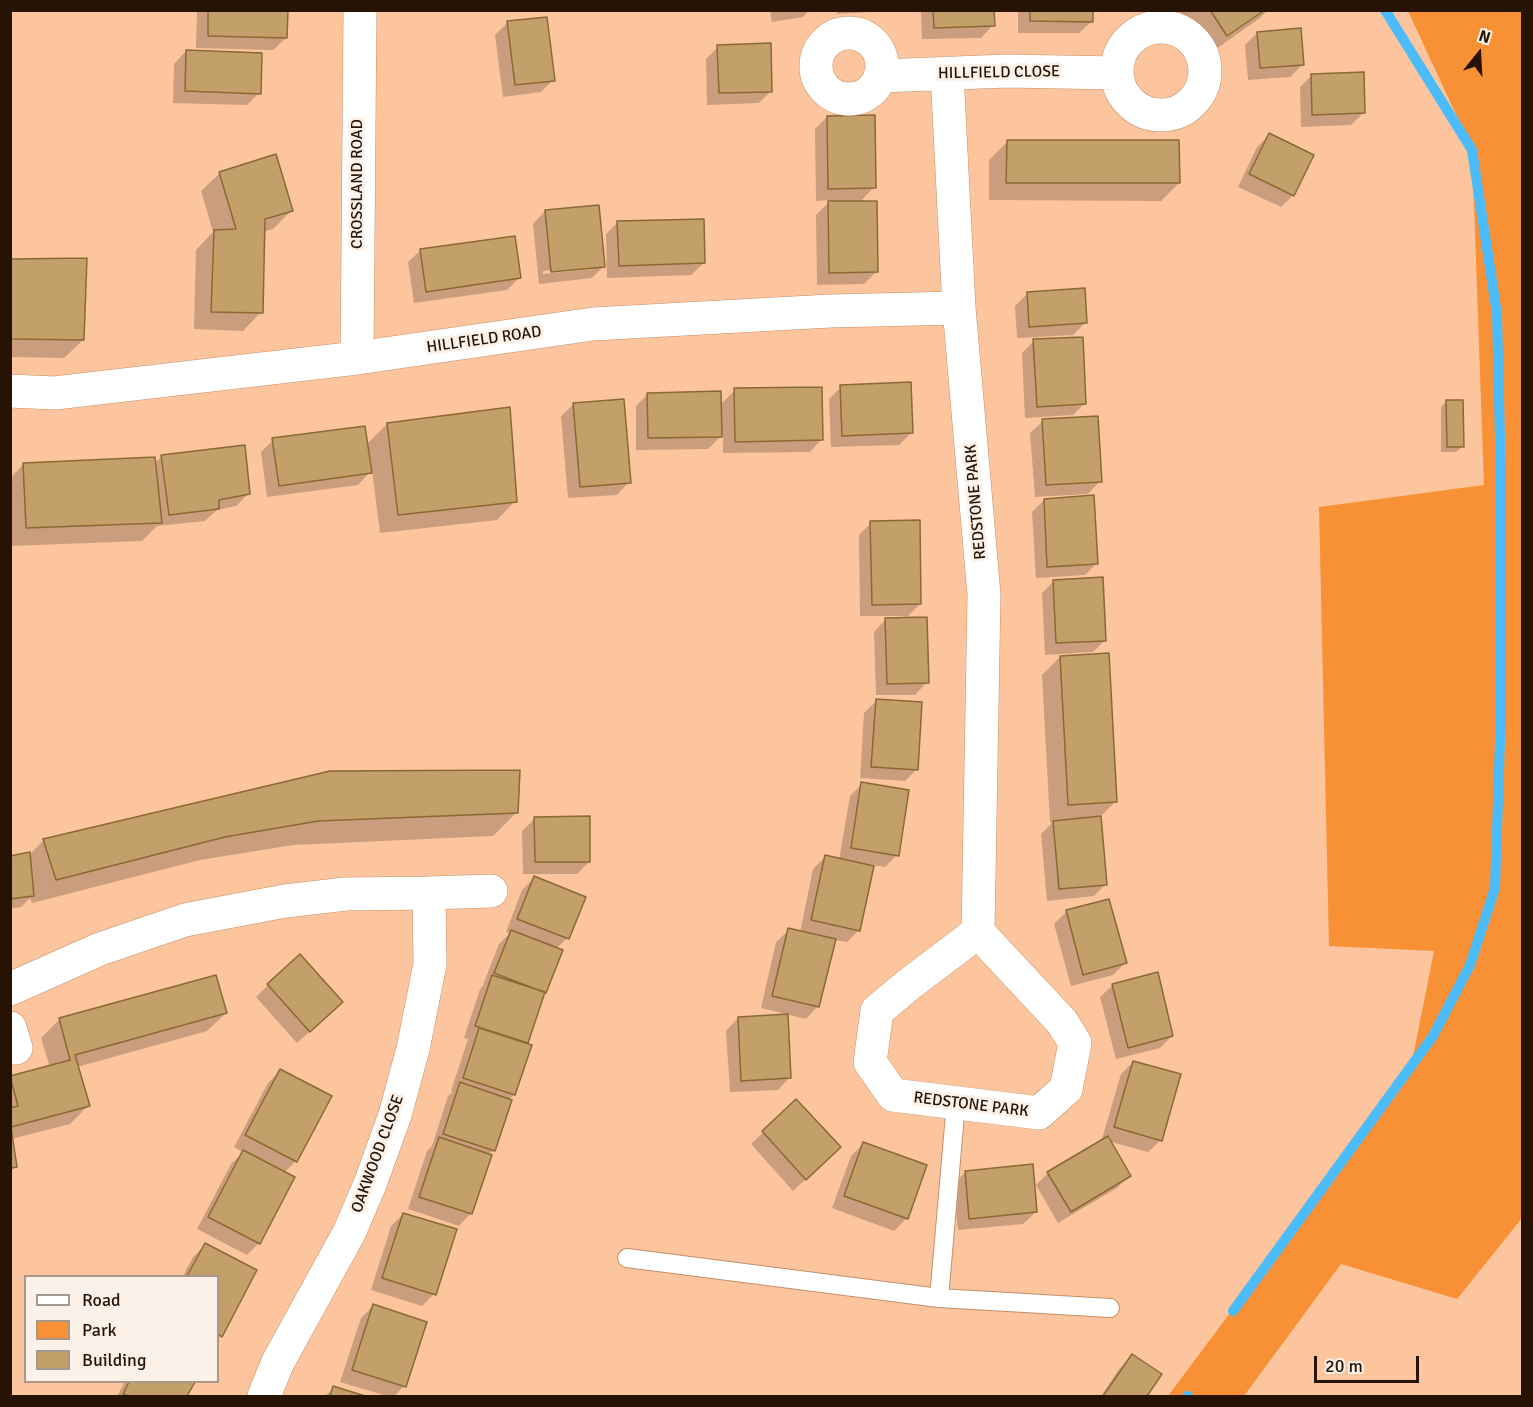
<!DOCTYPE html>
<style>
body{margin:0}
#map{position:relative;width:1533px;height:1407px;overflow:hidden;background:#fcc59d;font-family:Signika,sans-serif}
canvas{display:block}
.frame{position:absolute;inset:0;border:12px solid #261304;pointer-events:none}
.legend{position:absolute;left:24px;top:1275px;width:195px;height:108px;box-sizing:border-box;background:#fcf1e8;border:2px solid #a6988d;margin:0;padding:8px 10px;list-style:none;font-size:18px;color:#261304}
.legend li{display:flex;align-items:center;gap:12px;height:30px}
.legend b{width:30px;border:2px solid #a6988d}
.north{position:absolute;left:1449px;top:24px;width:60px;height:60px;-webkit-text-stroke:4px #fcf1e8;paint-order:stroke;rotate:18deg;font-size:16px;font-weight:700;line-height:24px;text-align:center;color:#261304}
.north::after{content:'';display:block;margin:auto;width:21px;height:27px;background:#261304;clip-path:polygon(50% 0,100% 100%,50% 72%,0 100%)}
.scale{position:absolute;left:1314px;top:1356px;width:105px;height:27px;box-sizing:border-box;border:3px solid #261304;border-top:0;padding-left:8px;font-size:18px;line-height:21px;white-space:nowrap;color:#261304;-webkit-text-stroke:4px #fcf1e8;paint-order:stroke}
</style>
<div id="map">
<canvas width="1533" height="1407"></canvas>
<div class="frame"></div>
<ul class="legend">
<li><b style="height:8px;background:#fff"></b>Road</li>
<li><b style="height:16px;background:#f89136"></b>Park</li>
<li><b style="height:16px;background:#c39f6a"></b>Building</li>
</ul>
<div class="north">N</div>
<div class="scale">20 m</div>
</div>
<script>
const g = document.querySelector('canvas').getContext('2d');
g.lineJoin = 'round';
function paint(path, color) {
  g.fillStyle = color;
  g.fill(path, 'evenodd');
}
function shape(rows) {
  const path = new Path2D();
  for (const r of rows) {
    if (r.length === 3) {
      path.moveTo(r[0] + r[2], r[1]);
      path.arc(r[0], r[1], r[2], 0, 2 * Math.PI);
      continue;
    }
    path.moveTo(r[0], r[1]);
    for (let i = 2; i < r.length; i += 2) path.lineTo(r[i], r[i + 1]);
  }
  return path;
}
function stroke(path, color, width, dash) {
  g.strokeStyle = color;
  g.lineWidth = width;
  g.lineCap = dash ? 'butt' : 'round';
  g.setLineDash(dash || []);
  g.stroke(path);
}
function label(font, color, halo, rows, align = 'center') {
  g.font = font + ' Signika,sans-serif';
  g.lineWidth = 6;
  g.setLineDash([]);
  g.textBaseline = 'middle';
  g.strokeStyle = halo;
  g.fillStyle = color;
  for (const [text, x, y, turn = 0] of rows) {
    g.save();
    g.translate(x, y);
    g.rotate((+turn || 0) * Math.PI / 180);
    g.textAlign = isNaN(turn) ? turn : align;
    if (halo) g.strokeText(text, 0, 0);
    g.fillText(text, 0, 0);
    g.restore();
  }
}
paint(shape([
 [1408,11,1522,11,1522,1218,1457,1299,1341,1264,1244,1396,1168,1396,1410,1072,1434,951,1329,946,1319,507,1484,485,1472,149]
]), '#f89136');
paint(shape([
 [197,10,286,10,286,38,273,50,196,48],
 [770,10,809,10,803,17,772,22],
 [837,10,898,10,837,14],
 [921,10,993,10,993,25,981,38,922,39],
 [1018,10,1091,10,1092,21,1079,33,1018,33],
 [1179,10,1268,10,1260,18,1209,54],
 [546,18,553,80,541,92,503,97,495,35,507,23],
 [1257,33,1302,65,1290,77,1248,80,1245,45],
 [718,47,771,91,759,103,707,105,706,59],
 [186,51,259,93,247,105,173,103,174,64],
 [1312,75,1364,112,1351,125,1301,127,1300,87],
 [827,117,874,187,860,202,876,272,864,284,817,285,816,215,831,200,816,201,815,129],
 [1269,135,1293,195,1281,207,1238,187,1257,147],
 [1008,141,1179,183,1161,201,989,200,989,160],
 [220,173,291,211,273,229,263,232,261,312,243,331,194,329,196,250,213,232,201,191],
 [545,211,604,266,592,278,539,284,533,224],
 [593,266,593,269,543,274,543,271],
 [618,222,704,263,691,275,607,278,606,234],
 [421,250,519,278,507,290,414,303,408,262],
 [10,261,83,340,64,358,10,357],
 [1027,294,1086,322,1073,335,1017,338,1015,306],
 [1034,341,1085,403,1073,415,1025,418,1022,353],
 [841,387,911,433,899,445,831,447,829,399],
 [735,390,822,439,810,452,723,453,723,434,708,449,636,450,636,406,648,394,720,405],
 [1447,401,1462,447,1456,452,1441,452,1441,407],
 [574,404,629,482,617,495,568,498,561,416],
 [1043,421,1100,481,1088,494,1035,497,1030,433],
 [387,424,515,501,497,520,380,533,372,470,358,485,267,497,261,452,273,440,366,445],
 [162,456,248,494,236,506,217,510,205,521,157,526,142,541,10,546,10,478,24,464,154,464],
 [1044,500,1097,563,1085,575,1036,578,1032,512],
 [871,523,920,604,906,618,906,616,860,616,859,535],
 [1054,581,1105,640,1093,652,1045,655,1042,593],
 [886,619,927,682,915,695,876,695,874,632],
 [1060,657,1115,802,1099,818,1106,884,1094,896,1047,901,1041,834,1053,822,1050,823,1042,675],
 [876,701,917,769,905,781,860,778,864,713],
 [330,772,517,812,493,836,293,845,200,860,32,903,30,898,21,907,10,909,10,857,30,854,44,840],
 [862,784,897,855,885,867,872,865,859,930,847,942,834,940,818,1006,806,1019,761,1008,776,942,789,930,800,933,813,869,825,857,839,860,850,796],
 [535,818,589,862,577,874,523,874,522,831],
 [534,878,584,898,567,938,556,949,526,1045,530,1046,514,1095,508,1100,494,1150,488,1155,471,1213,459,1226,408,1209,427,1151,432,1146,448,1096,453,1091,451,1091,468,1039,464,1038,480,989,484,985,483,985,499,944,510,933,506,932,522,890],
 [1108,901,1125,963,1113,975,1071,986,1054,924,1066,912],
 [268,985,329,1014,297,1043,256,997],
 [1113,985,1172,1036,1160,1048,1116,1059,1100,997],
 [226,1013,207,1031,77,1067,88,1106,70,1124,11,1139,16,1167,10,1172,10,1078,50,1067,41,1038,60,1019],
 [738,1018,790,1077,778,1090,730,1092,726,1031],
 [1133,1062,1161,1140,1148,1152,1108,1141,1129,1176,1117,1188,1058,1223,1036,1185,1048,1173,1105,1140,1102,1139,1121,1074],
 [280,1071,296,1161,284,1173,259,1243,247,1255,197,1229,231,1164,243,1152,234,1147,268,1083],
 [796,1101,827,1159,793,1191,751,1144],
 [863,1144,925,1166,906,1219,894,1231,832,1208,851,1156],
 [966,1172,1036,1212,1023,1224,958,1230,953,1184],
 [403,1214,434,1294,422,1306,371,1290,391,1226],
 [205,1245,255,1271,221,1336,218,1339,218,1276,183,1276,193,1257],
 [373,1306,404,1386,394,1396,387,1396,340,1382,361,1318],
 [1132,1356,1160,1375,1145,1396,1101,1396,1120,1368],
 [125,1382,194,1382,186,1396,117,1396],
 [334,1388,360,1396,325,1396]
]), '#0003');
stroke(shape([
 [1233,1311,1433,1036,1470,965,1495,888,1501,711,1501,482,1497,314,1472,150,1385,10],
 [1187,1396,1188,1396]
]), '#4cbbfa', 10);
const building = shape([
 [208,10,288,10,287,38,208,36,208,10],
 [933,10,994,10,995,26,934,28,933,10],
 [1030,10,1093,10,1093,22,1030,21,1030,10],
 [1210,10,1265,10,1227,36,1210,10],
 [547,17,555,81,515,85,507,21,547,17],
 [1301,28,1304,65,1260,68,1257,32,1301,28],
 [771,43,772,92,719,93,717,45,771,43],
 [186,50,262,53,261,94,185,91,186,50],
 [1364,72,1365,113,1312,115,1311,74,1364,72],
 [875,115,876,188,828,189,827,116,875,115],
 [1269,133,1314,155,1294,196,1249,174,1269,133],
 [1007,140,1179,140,1180,183,1006,183,1007,140],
 [276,154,293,211,265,219,263,313,211,312,214,230,236,229,219,172,276,154],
 [828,201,877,201,878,272,829,273,828,201],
 [599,205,605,267,551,272,545,210,599,205],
 [704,219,705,263,619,266,617,221,704,219],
 [515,236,521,278,426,292,420,249,515,236],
 [87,258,84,340,10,339,10,259,87,258],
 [1085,288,1087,323,1029,327,1027,292,1085,288],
 [1083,337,1086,404,1037,407,1033,339,1083,337],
 [911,382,913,433,842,436,840,385,911,382],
 [822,387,823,440,735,442,734,388,822,387],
 [721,391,722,437,648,438,647,393,721,391],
 [624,399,631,483,580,487,573,403,624,399],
 [1446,400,1463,400,1464,447,1447,447,1446,400],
 [510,407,517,502,398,515,387,423,510,407],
 [1098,416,1102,482,1046,485,1042,419,1098,416],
 [365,426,372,473,279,486,272,438,365,426],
 [245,445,250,494,219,500,219,509,169,515,161,455,245,445],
 [155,457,162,523,26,528,23,463,155,457],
 [1094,495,1098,564,1047,567,1044,499,1094,495],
 [920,520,921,604,872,605,870,521,920,520],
 [1103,577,1106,641,1056,643,1053,580,1103,577],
 [927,617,929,683,887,684,885,618,927,617],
 [1109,653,1117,802,1068,805,1060,656,1109,653],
 [876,699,922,702,918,770,871,767,876,699],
 [520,770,518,813,318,821,225,837,56,880,43,839,330,771,520,770],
 [861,782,909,790,899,856,851,848,861,782],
 [590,816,590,862,535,862,534,817,590,816],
 [1101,816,1107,885,1059,889,1053,821,1101,816],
 [30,852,34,896,10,899,10,856,30,852],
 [825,855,874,866,860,931,811,920,825,855],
 [534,876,586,897,569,939,517,919,534,876],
 [1109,899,1127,963,1083,975,1066,910,1109,899],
 [788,928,836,939,819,1007,772,996,788,928],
 [511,930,563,950,546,993,494,973,511,930],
 [300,954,343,1002,310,1032,267,984,300,954],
 [1158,972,1173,1036,1128,1048,1112,984,1158,972],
 [216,975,227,1013,75,1055,90,1106,11,1127,17,1167,10,1168,10,1108,18,1106,10,1076,70,1060,59,1018,216,975],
 [492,975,545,992,528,1043,475,1026,492,975],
 [788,1014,791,1078,741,1081,738,1017,788,1014],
 [479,1028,532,1045,515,1095,463,1078,479,1028],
 [1133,1061,1181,1074,1162,1141,1114,1127,1133,1061],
 [280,1069,332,1096,297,1162,245,1135,280,1069],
 [460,1082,512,1100,495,1151,443,1134,460,1082],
 [796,1099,841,1147,806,1180,762,1131,796,1099],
 [1108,1136,1131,1176,1071,1212,1047,1172,1108,1136],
 [439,1137,492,1155,472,1214,419,1197,439,1137],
 [863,1142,927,1165,908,1219,844,1196,863,1142],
 [243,1150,295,1177,260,1244,208,1217,243,1150],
 [1033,1164,1037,1212,969,1219,965,1171,1033,1164],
 [403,1213,457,1229,436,1295,382,1278,403,1213],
 [205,1243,257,1270,222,1337,218,1334,218,1276,187,1276,205,1243],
 [373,1304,427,1322,406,1387,352,1370,373,1304],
 [1132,1354,1162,1374,1147,1396,1103,1396,1132,1354],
 [129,1382,195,1382,187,1396,129,1396,123,1394,129,1382],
 [333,1386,365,1396,330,1396,333,1386]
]);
paint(building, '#c39f6a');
stroke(building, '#8a6933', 1.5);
const service = shape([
 [627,1258,939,1298,1110,1308],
 [939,1298,956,1103]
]);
const minor = shape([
 [1161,71,44],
 [849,66,33],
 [947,73,959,308,984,595,978,932,1062,1022,1075,1043,1066,1089,1039,1113,893,1095,870,1062,877,1011,908,985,978,932],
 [880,76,1007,71,1117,73],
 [357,358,360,10],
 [10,391,55,393,357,358,593,324,830,311,959,308],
 [429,893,491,891],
 [10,989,100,949,185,920,285,901,346,894,429,893,430,964,413,1049,395,1115,370,1184,349,1233,278,1362,264,1396],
 [10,1028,16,1048]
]);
stroke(service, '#c38f69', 20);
stroke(minor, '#c38f69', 34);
stroke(service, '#fff', 18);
stroke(minor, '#fff', 33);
label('16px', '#261304', '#fcf1e8', [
 ["HILLFIELD CLOSE",999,73,-1],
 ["CROSSLAND ROAD",358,184,-90],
 ["HILLFIELD ROAD",484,340,-8],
 ["REDSTONE PARK",976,502,-95],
 ["REDSTONE PARK",971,1105,7],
 ["OAKWOOD CLOSE",378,1154,-70]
]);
</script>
